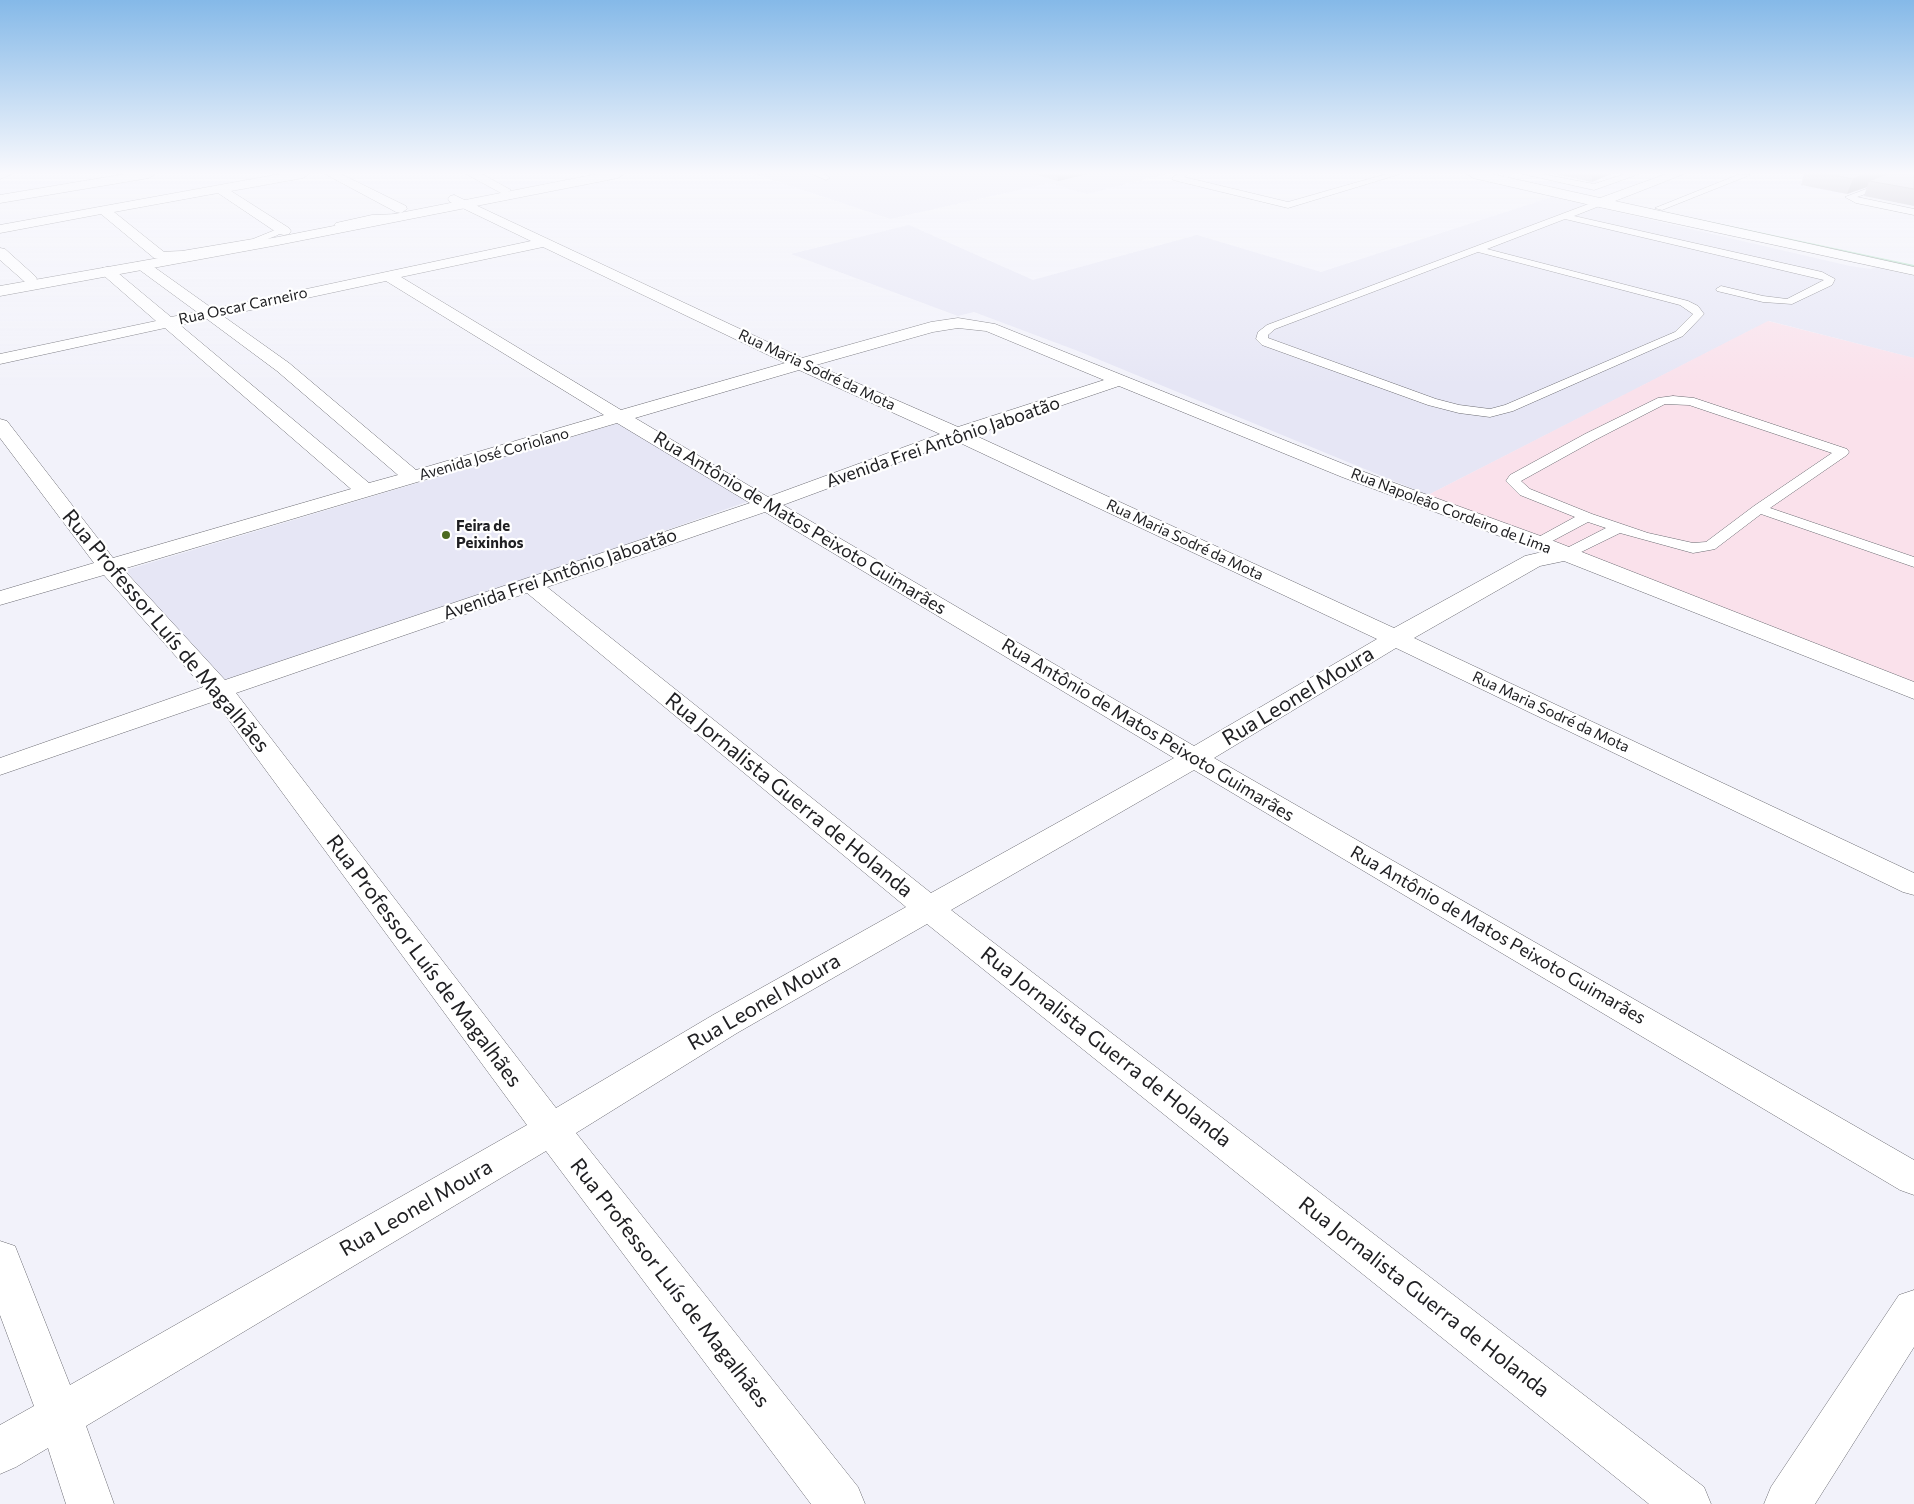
<!DOCTYPE html>
<meta charset="utf-8">
<style>
body{margin:0}
canvas{display:block;background:#f2f2fa}
</style>
<canvas width="1914" height="1504"></canvas>
<script>
const g = document.querySelector('canvas').getContext('2d');
g.lineJoin = 'round';
function paint(path, color) {
  g.fillStyle = color;
  g.fill(path, 'evenodd');
}
function shape(rows) {
  const path = new Path2D();
  for (const r of rows) {
    path.moveTo(r[0], r[1]);
    for (let i = 2; i < r.length; i += 2) path.lineTo(r[i], r[i + 1]);
  }
  return path;
}
function stroke(path, color, width, dash) {
  g.strokeStyle = color;
  g.lineWidth = width;
  g.lineCap = dash ? 'butt' : 'round';
  g.setLineDash(dash || []);
  g.stroke(path);
}
function label(font, color, halo, rows, align = 'center') {
  g.font = font + ' Commissioner,sans-serif';
  g.lineWidth = 4.5;
  g.setLineDash([]);
  g.textBaseline = 'middle';
  g.strokeStyle = halo;
  g.fillStyle = color;
  for (const [text, x, y, turn = 0] of rows) {
    g.save();
    g.translate(x, y);
    g.rotate((+turn || 0) * Math.PI / 180);
    g.textAlign = isNaN(turn) ? turn : align;
    if (halo) g.strokeText(text, 0, 0);
    g.fillText(text, 0, 0);
    g.restore();
  }
}
paint(shape([
 [755,174,1165,174,1087,194,1049,183,890,219],
 [1552,197,1850,266,1871,269,1875,267,1914,276,1914,358,1769,321,1428,495,1078,351,974,312,958,316,791,254,909,225,1033,280,1197,235,1321,272],
 [619,423,749,501,220,687,126,570]
]), '#e6e6f5');
paint(shape([
 [1768,321,1914,358,1914,682,1428,495]
]), '#fae1eb');
paint(shape([
 [1632,205,1914,265,1914,269,1626,207]
]), '#abdfbf');
const service = shape([
 [812,174,824,174,830,178,826,180,812,174],
 [1177,174,1188,174,1184,177,1288,202,1386,174,1400,174,1288,208,1173,180,1172,178,1177,174],
 [1504,174,1512,174,1507,178,1504,178,1504,174],
 [1523,174,1542,174,1594,184,1625,174,1639,174,1594,190,1523,174],
 [1740,174,1750,175,1662,210,1655,208,1740,174],
 [1890,180,1893,180,1893,184,1857,197,1914,209,1914,215,1856,203,1845,197,1890,180],
 [1599,200,1602,201,1602,205,1574,216,1822,272,1835,279,1832,285,1792,304,1763,302,1717,291,1716,289,1721,286,1763,296,1787,299,1824,280,1565,219,1487,249,1688,301,1698,306,1704,314,1683,336,1513,411,1490,417,1459,413,1428,405,1262,345,1256,339,1258,332,1267,325,1599,200],
 [1478,252,1680,305,1693,314,1675,332,1505,405,1490,409,1459,405,1436,399,1268,338,1268,335,1275,329,1478,252],
 [399,214,403,217,402,219,372,221,339,228,334,225,336,223,372,215,399,214],
 [275,230,280,233,278,235,255,244,182,257,159,258,154,255,159,252,182,251,253,239,275,230],
 [1673,396,1694,398,1847,449,1849,452,1847,455,1770,508,1914,557,1914,567,1761,514,1715,549,1710,550,1693,553,1620,533,1571,557,1561,557,1558,554,1561,551,1606,528,1588,522,1543,546,1533,546,1531,543,1533,540,1575,517,1520,495,1506,481,1510,475,1585,434,1658,398,1673,396],
 [1665,404,1689,405,1832,453,1754,506,1706,542,1693,543,1648,533,1592,514,1530,489,1521,481,1595,440,1665,404]
]);
const minor = shape([
 [0,174,12,174,0,179,0,174],
 [125,174,155,174,149,178,0,203,0,195,125,174],
 [280,174,309,174,303,178,231,191,289,228,291,231,289,234,284,235,279,234,218,193,114,212,164,252,166,255,164,258,159,259,154,258,101,214,0,233,0,225,280,174],
 [325,174,341,174,406,206,407,209,401,213,396,212,325,174],
 [466,174,482,174,511,190,505,194,501,193,466,174],
 [1467,174,1492,174,1600,198,1666,174,1684,174,1615,201,1914,267,1914,275,1599,207,1473,178,1467,174],
 [454,195,802,358,931,322,958,318,995,324,1356,469,1546,538,1914,682,1914,699,1564,561,1540,566,1414,638,1914,873,1914,895,1903,892,1396,648,1214,758,1914,1160,1914,1195,1900,1190,1194,770,951,910,1704,1487,1711,1504,1649,1504,927,924,737,1033,576,1133,858,1487,865,1504,811,1504,546,1151,86,1426,114,1504,66,1504,48,1448,16,1467,0,1474,0,1425,34,1406,0,1315,0,1241,15,1246,70,1385,527,1125,215,701,0,775,0,758,203,687,104,575,0,605,0,591,94,563,0,438,0,419,7,421,113,558,351,489,165,328,0,364,0,354,156,321,102,274,100,271,102,268,107,267,112,268,171,317,197,312,137,268,135,265,137,262,147,262,213,309,531,241,450,202,448,199,450,196,454,195],
 [543,247,785,363,621,410,401,277,543,247],
 [386,281,604,415,416,470,289,363,223,316,386,281],
 [207,319,277,371,398,475,369,483,180,325,207,319],
 [958,328,986,331,1104,380,958,427,816,365,933,332,958,328],
 [799,370,940,434,768,497,635,418,799,370],
 [1119,386,1342,477,1542,552,1525,556,1394,628,974,435,1119,386],
 [617,423,750,503,225,680,123,569,617,423],
 [956,441,1377,639,1194,746,783,505,956,441],
 [765,512,1174,758,931,893,547,587,765,512],
 [527,593,906,907,713,1015,556,1108,236,693,527,593],
 [0,248,5,249,35,276,37,279,35,282,25,282,0,260,0,248]
]);
const tertiary = shape([
 [1914,1290,1914,1347,1815,1504,1764,1504,1771,1487,1899,1295,1914,1290]
]);
const primary = shape([
 [597,174,624,174,618,178,278,245,0,296,0,286,278,237,597,174]
]);
stroke(service, '#6c6c73', 1);
stroke(minor, '#6c6c73', 1);
stroke(tertiary, '#6c6c73', 1);
stroke(primary, '#6c6c73', 1);
paint(service, '#fff');
paint(minor, '#fff');
paint(tertiary, '#fff');
paint(primary, '#fff');
paint(shape([
 [1033,174,1087,174,1058,181],
 [1554,174,1611,174,1592,182],
 [1804,174,1914,174,1914,206,1864,196,1867,187,1847,194,1801,185]
]), '#b5b3ba');
paint(shape([
 [1058,174,1087,174,1058,181],
 [1593,174,1611,174,1592,182],
 [1865,174,1901,174,1869,181,1867,187,1847,194,1853,179]
]), '#949297');
const building = shape([
 [1829,174,1865,174,1853,179,1829,174],
 [1887,174,1914,174,1914,189,1869,181,1887,174]
]);
paint(building, '#d3d0d8');
stroke(building, '#949297', 1);
const sky = g.createLinearGradient(0, 0, 0, 385);
sky.addColorStop(0, '#85b9e8');
sky.addColorStop(0.45, '#f9f9fd');
sky.addColorStop(1, '#f9f9fd00');
g.fillStyle = sky;
g.fillRect(0, 0, 1914, 385);
for (const [x, y, r, color] of [
 [446,535,5,"#4d6b1f"]
]) {
  const dot = new Path2D();
  dot.arc(x, y, r, 0, 2 * Math.PI);
  g.fillStyle = color;
  g.fill(dot);
  stroke(dot, '#fff', 2);
}
label('15px', '#202023', '#fff', [
 ["Rua Oscar Carneiro",243,306,-12],
 ["Rua Maria Sodré da Mota",817,370,25],
 ["Avenida José Coriolano",494,454,-16],
 ["Rua Napoleão Cordeiro de Lima",1451,511,21],
 ["Rua Maria Sodré da Mota",1185,540,25],
 ["Rua Maria Sodré da Mota",1551,712,25]
]);
label('bold 15px', '#202023', '#fff', [
 ["Feira de",456,526],
 ["Peixinhos",456,543]
], 'left');
label('18px', '#202023', '#fff', [
 ["Avenida Frei Antônio Jaboatão",943,442,-19],
 ["Rua Antônio de Matos Peixoto Guimarães",800,523,31],
 ["Avenida Frei Antônio Jaboatão",560,574,-19],
 ["Rua Antônio de Matos Peixoto Guimarães",1148,730,31],
 ["Rua Antônio de Matos Peixoto Guimarães",1498,935,30]
]);
label('21px', '#202023', '#fff', [
 ["Rua Professor Luís de Magalhães",166,631,50],
 ["Rua Leonel Moura",1298,696,-31],
 ["Rua Jornalista Guerra de Holanda",789,795,39],
 ["Rua Professor Luís de Magalhães",424,961,53],
 ["Rua Leonel Moura",764,1002,-30],
 ["Rua Jornalista Guerra de Holanda",1106,1047,38],
 ["Rua Leonel Moura",416,1208,-30],
 ["Rua Professor Luís de Magalhães",670,1283,52],
 ["Rua Jornalista Guerra de Holanda",1424,1297,38]
]);
</script>
